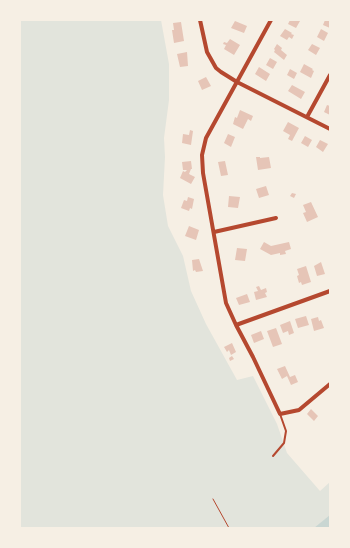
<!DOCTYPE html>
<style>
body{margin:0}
#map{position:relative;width:350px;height:548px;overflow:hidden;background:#f6efe4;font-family:"Varela Round",sans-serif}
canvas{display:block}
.frame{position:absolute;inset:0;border:21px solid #f6efe4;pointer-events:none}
</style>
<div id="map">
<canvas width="350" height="548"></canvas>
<div class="frame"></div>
</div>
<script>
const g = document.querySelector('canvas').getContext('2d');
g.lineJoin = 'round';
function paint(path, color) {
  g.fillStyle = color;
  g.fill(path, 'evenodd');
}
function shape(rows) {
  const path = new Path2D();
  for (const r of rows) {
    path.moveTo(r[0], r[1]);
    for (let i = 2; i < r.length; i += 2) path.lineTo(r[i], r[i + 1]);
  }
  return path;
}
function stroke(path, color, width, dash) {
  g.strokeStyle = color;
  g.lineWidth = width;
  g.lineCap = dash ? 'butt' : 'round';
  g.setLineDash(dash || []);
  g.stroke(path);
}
paint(shape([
 [20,20,161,20,169,64,169,100,164,138,165,157,163,195,168,226,183,256,191,291,206,324,237,380,253,376,277,424,287,453,320,491,330,482,330,528,20,528]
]), '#e2e4dc');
paint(shape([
 [330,515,330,528,314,528]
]), '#c9d6d2');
paint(shape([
 [290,20,299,20,300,21,296,28,288,24],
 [325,20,330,20,330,28,323,25],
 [235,21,247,26,244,33,231,28],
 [181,22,184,41,174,43,172,30,174,30,173,23],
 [285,29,292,33,291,34,294,35,292,39,289,37,287,40,280,36],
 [321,29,328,33,324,41,317,37],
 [230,39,240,45,234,55,224,49,226,45,223,44,224,42,227,43],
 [277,44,282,48,281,50,287,55,284,60,274,52,275,50,274,49],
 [312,44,320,48,316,55,308,50],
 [187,52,188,66,180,67,177,54],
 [270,58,277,62,273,69,266,65],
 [304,64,313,69,312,70,314,71,311,78,300,72],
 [259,67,270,74,266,81,255,74],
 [290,69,297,73,294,79,287,75],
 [206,77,211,86,202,90,198,81],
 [292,85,305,92,301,99,288,91],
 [327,105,330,106,330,115,324,112],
 [240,110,253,116,251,121,248,119,243,129,233,124,235,117,237,118],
 [288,122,299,128,292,141,288,139,290,135,283,131],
 [190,130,193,131,191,145,182,143,183,134,189,135],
 [228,134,235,137,231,147,224,143],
 [305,136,312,140,308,147,301,143],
 [320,140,328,144,323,152,316,147],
 [256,157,260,157,260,158,269,157,271,168,258,170],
 [191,161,192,169,191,169,189,174,195,177,191,184,180,178,183,171,185,172,187,170,183,170,182,162],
 [225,161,228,175,221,176,218,162],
 [266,186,269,195,259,198,256,189],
 [292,193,296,194,294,198,290,196],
 [229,196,240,197,238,208,228,207],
 [188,197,194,199,192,209,190,208,189,211,181,208,184,200,187,201],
 [311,202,318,217,307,222,303,213,306,212,303,205],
 [189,226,199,230,196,240,185,236],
 [264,242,271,246,289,242,291,249,285,251,286,254,280,255,280,253,271,255,260,249],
 [237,248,247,249,245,261,235,260],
 [199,259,203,271,196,272,195,270,193,271,192,260],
 [321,262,325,274,317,276,314,266],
 [306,266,311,282,302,285,301,282,299,283,297,276,299,275,297,269],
 [259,286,261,290,266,288,267,292,265,293,267,297,256,300,254,292,258,291,256,287],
 [247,294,250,302,239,305,236,298],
 [306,316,309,325,298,328,295,319],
 [318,317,319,321,321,320,324,328,314,331,311,319],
 [290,321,294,333,289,335,288,331,283,333,280,325],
 [276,328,282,344,273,347,267,331],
 [261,331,264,339,254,343,251,335],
 [232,343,236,352,231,355,229,350,227,352,224,347],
 [232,356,234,359,230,361,229,358],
 [285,366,290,377,295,375,298,382,291,385,287,376,282,379,277,369],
 [311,409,318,416,314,421,307,414]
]), '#e6c5b7');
stroke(shape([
 [213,499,229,528]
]), '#b5482f', 1);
stroke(shape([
 [273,456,284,443,286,431,280,414]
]), '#b5482f', 2);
stroke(shape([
 [200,20,207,52,216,68,221,72,237,82,330,129],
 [271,20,206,138,202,155,203,173,226,303,236,325,253,357,280,414,299,410,330,384],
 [307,117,330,75],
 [214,232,276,218],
 [236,325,330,291]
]), '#b5482f', 4);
</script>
